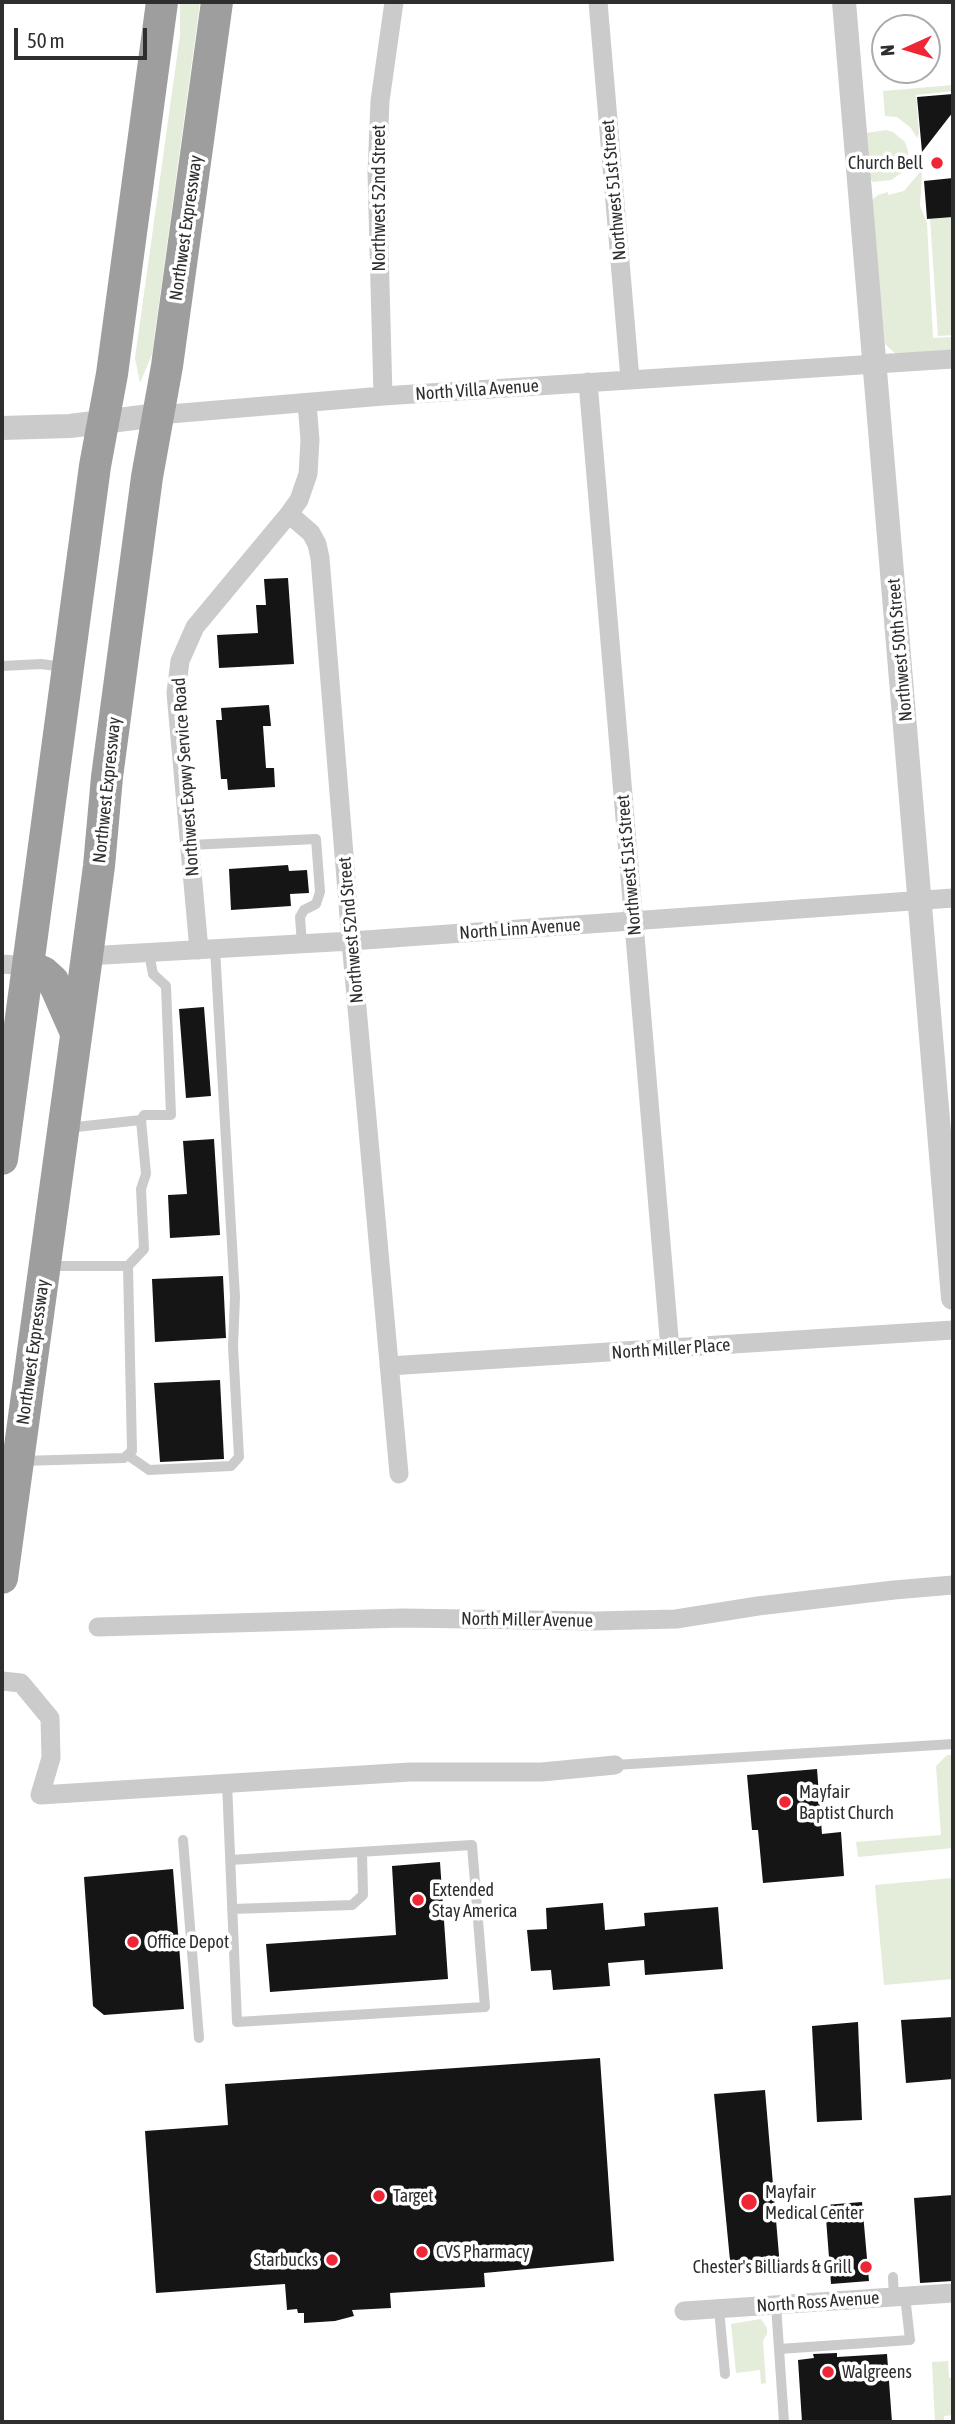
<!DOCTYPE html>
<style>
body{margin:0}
#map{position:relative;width:955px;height:2424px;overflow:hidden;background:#fff;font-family:"Asap Condensed",sans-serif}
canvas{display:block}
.frame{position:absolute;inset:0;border:4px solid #2e2e2e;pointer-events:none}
.north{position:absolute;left:871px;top:14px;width:70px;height:70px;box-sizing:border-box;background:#fff;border:2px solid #ababab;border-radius:50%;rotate:266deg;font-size:19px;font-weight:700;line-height:28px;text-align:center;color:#2e2e2e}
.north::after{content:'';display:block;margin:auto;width:24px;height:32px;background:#ee2635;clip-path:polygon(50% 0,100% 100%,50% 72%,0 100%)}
.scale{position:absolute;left:14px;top:28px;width:133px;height:32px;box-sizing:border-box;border:4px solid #2e2e2e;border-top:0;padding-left:9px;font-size:21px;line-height:24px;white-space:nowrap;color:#2e2e2e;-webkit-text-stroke:5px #fff;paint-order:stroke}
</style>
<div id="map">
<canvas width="955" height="2424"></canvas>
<div class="frame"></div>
<div class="north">N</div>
<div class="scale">50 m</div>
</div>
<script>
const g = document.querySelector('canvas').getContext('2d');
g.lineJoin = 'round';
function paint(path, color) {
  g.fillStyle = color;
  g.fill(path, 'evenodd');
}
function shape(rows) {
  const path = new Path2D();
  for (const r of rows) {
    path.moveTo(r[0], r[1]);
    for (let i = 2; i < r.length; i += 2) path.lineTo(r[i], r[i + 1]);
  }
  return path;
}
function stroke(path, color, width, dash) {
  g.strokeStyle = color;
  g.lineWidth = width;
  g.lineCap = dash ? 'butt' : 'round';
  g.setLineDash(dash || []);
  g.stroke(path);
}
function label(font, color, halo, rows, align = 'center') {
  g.font = font + ' "Asap Condensed",sans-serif';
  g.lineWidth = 7;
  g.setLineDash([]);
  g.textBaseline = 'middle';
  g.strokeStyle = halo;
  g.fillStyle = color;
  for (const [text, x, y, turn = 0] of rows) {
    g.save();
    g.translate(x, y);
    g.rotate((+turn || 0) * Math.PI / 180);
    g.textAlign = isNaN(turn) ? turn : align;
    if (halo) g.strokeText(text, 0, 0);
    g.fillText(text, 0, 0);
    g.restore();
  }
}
paint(shape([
 [180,2,200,2,152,354,140,383,135,358,180,35],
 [953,85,953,91,916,95,919,133,917,138,911,128,897,117,885,116,883,91],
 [886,130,893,132,905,142,908,151,907,165,903,172,891,180,873,182,870,178,866,133],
 [920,172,922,172,920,206,927,223,933,338,953,337,953,350,896,354,885,344,872,205,873,199,878,195,888,192,888,195,904,191],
 [953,217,953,335,938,336,930,219],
 [947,1755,953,1755,953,1848,858,1857,856,1842,941,1835,936,1766],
 [953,1878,953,1979,884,1985,875,1885],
 [761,2319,767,2328,767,2334,763,2341,766,2383,761,2384,760,2370,736,2373,731,2324],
 [948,2361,949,2378,953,2378,953,2415,944,2416,944,2422,935,2422,932,2362]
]), '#e4ecda');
paint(shape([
 [953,94,953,112,922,152,917,97],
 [953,178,953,217,927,219,924,181],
 [288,578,294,664,219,668,217,635,258,633,256,605,266,605,264,579],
 [269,705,271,726,263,726,266,768,274,768,275,787,228,790,227,779,221,779,216,720,222,720,221,708],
 [288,865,289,871,307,870,309,893,290,894,291,906,231,910,229,869],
 [204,1007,211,1096,186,1098,179,1009],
 [214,1139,220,1235,170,1238,168,1195,187,1194,183,1141],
 [223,1276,226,1338,155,1342,152,1279],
 [220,1380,224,1459,160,1462,154,1383],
 [817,1769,822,1834,841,1832,844,1876,763,1883,758,1830,752,1830,747,1775],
 [440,1862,448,1979,270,1992,266,1944,396,1935,392,1866],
 [173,1869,184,2009,104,2015,93,2006,84,1877],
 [603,1903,605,1930,645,1926,644,1913,718,1907,723,1969,645,1975,644,1960,608,1963,610,1986,553,1990,551,1970,531,1971,527,1930,547,1929,546,1908],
 [953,2017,953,2079,906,2083,901,2020],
 [858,2022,862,2120,817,2122,812,2026],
 [600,2058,614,2261,484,2273,485,2287,390,2293,391,2308,352,2310,354,2316,335,2321,304,2323,304,2313,298,2313,297,2309,287,2310,285,2284,156,2293,145,2131,228,2125,225,2084],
 [765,2090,780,2267,731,2271,714,2094],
 [953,2195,953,2281,920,2283,914,2198],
 [862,2202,869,2281,831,2284,825,2205],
 [837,2353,837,2357,887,2354,892,2422,802,2422,798,2360,814,2358,813,2354]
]), '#151515');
stroke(shape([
 [2,666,41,664,64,667],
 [190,845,316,839,320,892,316,904,304,910,300,917,302,944],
 [67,1128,141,1120],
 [49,1266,128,1266],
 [129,1456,149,1470,231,1466,239,1457,233,1346,235,1297,215,949],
 [21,1461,124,1458,132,1451,128,1266,144,1249,141,1189,146,1174,141,1120,144,1115,171,1115,166,986,153,974,149,953],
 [615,1765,953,1744],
 [227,1783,237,2022,485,2007,472,1845,230,1860],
 [183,1840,199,2038],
 [232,1909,352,1905,363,1895,362,1852],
 [893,2277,894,2297],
 [776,2305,784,2422],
 [719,2309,725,2374],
 [779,2349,910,2340,905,2296]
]), '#cbcbcb', 10);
stroke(shape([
 [598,2,630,379],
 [588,382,670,1349],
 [383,396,377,173,380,101,394,2],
 [307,403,310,440,308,474,299,500,289,514,311,533,317,544,320,558,351,941,399,1474],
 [158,415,383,396,953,359],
 [199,950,176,693,180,661,195,627,289,514],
 [87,956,351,941,953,898],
 [2,964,28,966],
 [389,1366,953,1330],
 [98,1627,403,1618,595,1621,676,1619,758,1606,894,1590,953,1585],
 [2,1681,21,1683,50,1718,51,1758,40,1795,410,1772,542,1772,615,1765],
 [684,2311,953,2293]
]), '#cbcbcb', 19);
stroke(shape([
 [844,2,953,1298],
 [2,428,70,426,158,415]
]), '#cbcbcb', 24);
stroke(shape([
 [28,966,43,972,53,981,76,1033],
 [2,1159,95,466,112,374,162,2],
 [2,1578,87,956,99,866,107,777,147,477,167,366,217,2]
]), '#9e9e9e', 32);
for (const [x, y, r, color] of [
 [937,163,7,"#ee2635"],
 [785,1802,7,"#ee2635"],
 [418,1900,7,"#ee2635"],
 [133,1942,7,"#ee2635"],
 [379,2196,7,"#ee2635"],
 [749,2202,9,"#ee2635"],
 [422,2252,7,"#ee2635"],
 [332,2260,7,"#ee2635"],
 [866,2267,7,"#ee2635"],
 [828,2372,7,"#ee2635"]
]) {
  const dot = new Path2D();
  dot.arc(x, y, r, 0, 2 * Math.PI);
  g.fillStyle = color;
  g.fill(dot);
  stroke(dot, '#fff', 2.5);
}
label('18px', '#2e2e2e', '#fff', [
 ["Church Bell",923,163,"right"],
 ["Mayfair",799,1792],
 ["Baptist Church",799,1813],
 ["Extended",432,1890],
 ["Stay America",432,1911],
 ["Office Depot",147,1942],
 ["Mayfair",765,2192],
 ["Medical Center",765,2213],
 ["Target",393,2196],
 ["CVS Pharmacy",436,2252],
 ["Starbucks",318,2260,"right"],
 ["Chester's Billiards & Grill",852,2267,"right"],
 ["Walgreens",842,2372]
], 'left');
label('18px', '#2e2e2e', '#fff', [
 ["Northwest 51st Street",614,190,-95],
 ["Northwest 52nd Street",379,198,-90],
 ["Northwest Expressway",186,228,-82],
 ["North Villa Avenue",477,390,-4],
 ["Northwest 50th Street",900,650,-95],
 ["Northwest Expwy Service Road",186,777,-94],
 ["Northwest Expressway",107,790,-84],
 ["Northwest 51st Street",629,865,-95],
 ["North Linn Avenue",520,929,-4],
 ["Northwest 52nd Street",351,930,-95],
 ["North Miller Place",671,1349,-4],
 ["Northwest Expressway",33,1352,-82],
 ["North Miller Avenue",527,1620,1],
 ["North Ross Avenue",818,2302,-4]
]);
</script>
